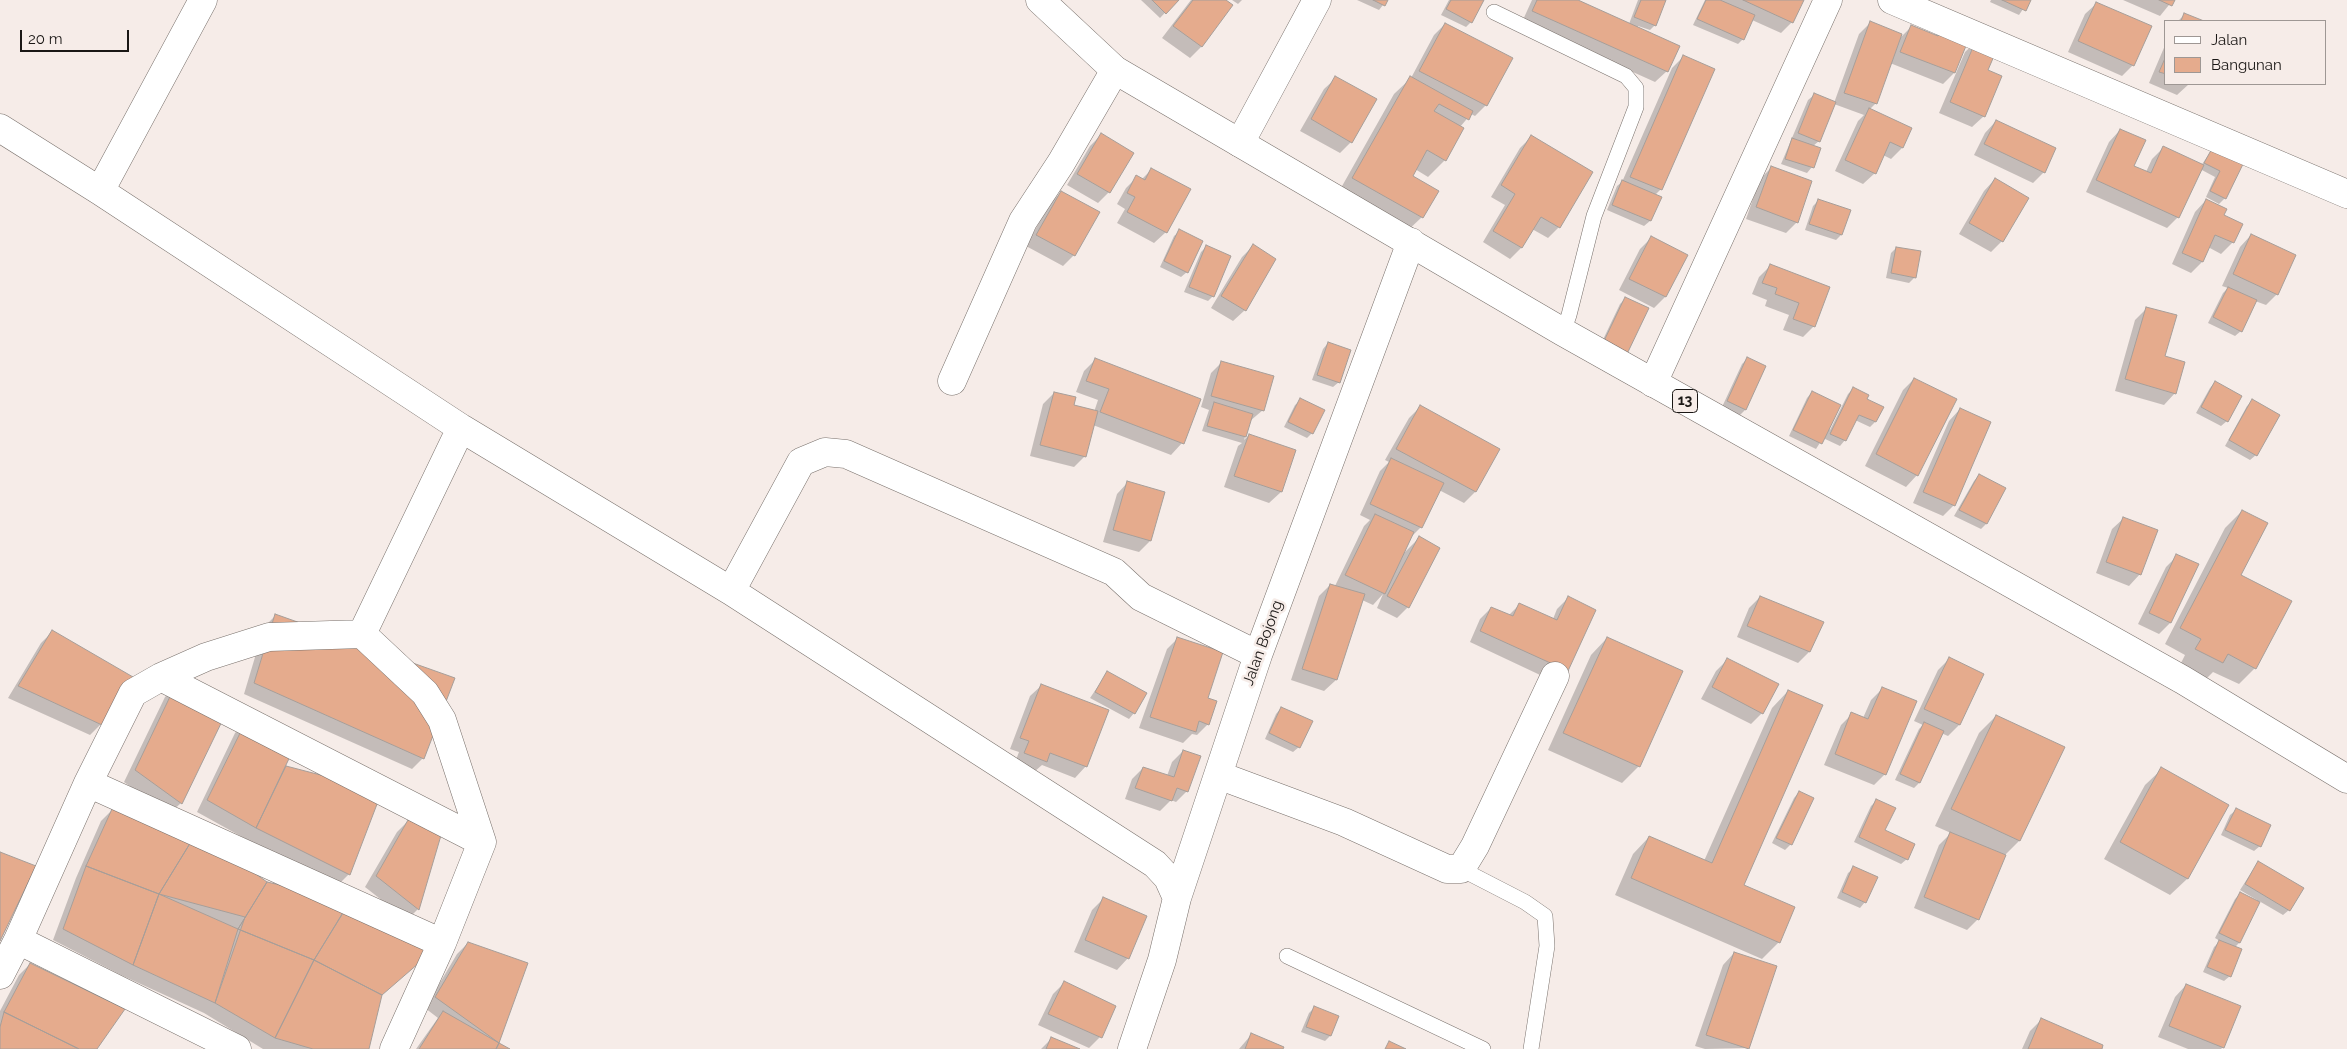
<!DOCTYPE html>
<style>
body{margin:0}
#map{position:relative;width:2347px;height:1049px;overflow:hidden;background:#f6ece8;font-family:Raleway,sans-serif}
canvas{display:block}
.legend{position:absolute;left:2164px;top:20px;width:162px;height:65px;box-sizing:border-box;background:#f6ece8;border:1px solid #9e9794;margin:0;padding:6px 9px;list-style:none;font-size:15px;color:#1a1715}
.legend li{display:flex;align-items:center;gap:10px;height:25px}
.legend b{width:25px;border:1px solid #9e9794}
.scale{position:absolute;left:20px;top:30px;width:109px;height:22px;box-sizing:border-box;border:2px solid #1a1715;border-top:0;padding-left:6px;font-size:15px;line-height:18px;white-space:nowrap;color:#1a1715;-webkit-text-stroke:4px #f6ece8;paint-order:stroke}
</style>
<div id="map">
<canvas width="2347" height="1049"></canvas>
<ul class="legend">
<li><b style="height:6px;background:#fff"></b>Jalan</li>
<li><b style="height:14px;background:#e5ab8d"></b>Bangunan</li>
</ul>
<div class="scale">20 m</div>
</div>
<script>
const g = document.querySelector('canvas').getContext('2d');
g.lineJoin = 'round';
function paint(path, color) {
  g.fillStyle = color;
  g.fill(path, 'evenodd');
}
function shape(rows) {
  const path = new Path2D();
  for (const r of rows) {
    path.moveTo(r[0], r[1]);
    for (let i = 2; i < r.length; i += 2) path.lineTo(r[i], r[i + 1]);
  }
  return path;
}
function stroke(path, color, width, dash) {
  g.strokeStyle = color;
  g.lineWidth = width;
  g.lineCap = dash ? 'butt' : 'round';
  g.setLineDash(dash || []);
  g.stroke(path);
}
function label(font, color, halo, rows, align = 'center') {
  g.font = font + ' Raleway,sans-serif';
  g.lineWidth = 5;
  g.setLineDash([]);
  g.textBaseline = 'middle';
  g.strokeStyle = halo;
  g.fillStyle = color;
  for (const [text, x, y, turn = 0] of rows) {
    g.save();
    g.translate(x, y);
    g.rotate((+turn || 0) * Math.PI / 180);
    g.textAlign = isNaN(turn) ? turn : align;
    if (halo) g.strokeText(text, 0, 0);
    g.fillText(text, 0, 0);
    g.restore();
  }
}
paint(shape([
 [1141,0,1177,0,1160,18],
 [1191,0,1224,0,1231,5,1201,47,1190,58,1162,38],
 [1232,0,1242,0,1238,4],
 [1357,0,1387,0,1379,10],
 [1449,0,1483,0,1471,22,1466,27,1441,15],
 [1532,0,1575,0,1629,24,1638,0,1665,0,1655,25,1650,30,1638,26,1638,28,1667,71,1655,82,1522,22],
 [1705,0,1802,0,1792,22,1781,33,1752,20,1743,39,1738,44,1693,25],
 [1991,0,2029,0,2019,15,1990,2],
 [2123,0,2173,0,2160,16],
 [2097,3,2133,65,2122,76,2068,52,2085,14],
 [2185,14,2201,21,2178,21],
 [1870,23,1899,39,1911,27,1934,36,1943,27,1956,71,1943,84,1890,63,1876,103,1869,110,1902,148,1891,159,1883,155,1875,173,1863,184,1835,171,1858,121,1864,115,1834,104,1819,141,1813,146,1812,167,1807,173,1781,164,1808,100,1814,95,1834,103,1859,34],
 [1445,24,1486,105,1475,116,1471,114,1460,127,1445,160,1428,177,1415,169,1411,176,1422,217,1405,233,1337,195,1394,94,1411,78,1434,35],
 [1977,41,1986,71,1984,116,1972,127,1939,113,1965,52],
 [2166,43,2166,84,2189,84,2177,95,2149,83],
 [1683,57,1661,189,1655,195,1660,197,1650,221,1644,226,1607,210,1617,186,1622,182,1672,68],
 [1336,78,1351,142,1340,153,1300,131,1324,89],
 [1996,121,2044,172,2033,183,1974,155,1985,133],
 [2120,130,2133,166,2146,172,2152,159,2163,148,2201,166,2214,146,2243,160,2225,198,2219,204,2206,197,2215,177,2200,169,2178,217,2167,228,2086,192,2109,142],
 [1101,135,1109,192,1098,203,1067,185,1090,146],
 [1531,137,1559,227,1548,238,1532,229,1521,248,1510,259,1483,242,1505,205,1491,197,1520,148],
 [1771,168,1797,222,1786,233,1746,219,1760,179],
 [1151,170,1166,232,1154,243,1117,223,1125,209,1117,204,1126,188,1137,177,1141,180],
 [1995,179,2002,241,1991,252,1959,234,1984,191],
 [1061,192,1074,255,1063,266,1026,246,1050,203],
 [1819,200,1841,235,1836,240,1805,230,1813,206],
 [2206,200,2222,216,2233,242,2221,254,2208,247,2202,262,2191,273,2172,264,2195,212],
 [1180,231,1187,272,1181,277,1160,267,1174,236],
 [2251,235,2277,294,2266,305,2255,301,2241,331,2235,336,2208,323,2223,293,2228,288,2222,286,2240,247],
 [1651,238,1686,256,1665,297,1654,308,1619,290,1640,249],
 [1253,246,1245,310,1233,321,1211,308,1242,257],
 [1206,247,1213,296,1208,301,1184,292,1201,252],
 [1896,248,1915,277,1909,283,1886,278,1891,253],
 [1770,266,1829,287,1814,326,1803,337,1783,330,1789,315,1765,306,1767,300,1752,294,1759,277],
 [1626,298,1647,309,1599,348,1620,304],
 [2147,308,2175,393,2164,405,2115,391,2135,320],
 [1328,343,1339,382,1333,387,1312,380,1323,349],
 [1747,359,1765,367,1745,410,1740,415,1722,407,1742,364],
 [1095,360,1182,443,1171,455,1093,425,1085,456,1074,467,1030,456,1043,404,1054,393,1072,406,1094,412,1098,400,1076,392,1084,371],
 [1222,362,1263,410,1250,421,1244,440,1249,435,1295,451,1281,492,1269,503,1224,487,1238,446,1242,443,1202,431,1209,410,1201,407,1211,373],
 [1914,379,1917,475,1906,487,1865,466,1903,390],
 [2215,382,2227,421,2221,426,2196,413,2210,388],
 [1853,389,1865,399,1875,422,1870,427,1855,420,1845,440,1840,446,1823,438,1816,449,1789,436,1807,398,1812,392,1830,430,1848,394],
 [1301,400,1312,433,1307,438,1284,427,1295,405],
 [2253,401,2256,455,2250,460,2225,446,2247,406],
 [1420,407,1498,449,1475,492,1464,503,1439,490,1421,527,1410,538,1403,554,1419,538,1408,607,1397,618,1377,608,1383,594,1373,605,1362,600,1336,680,1324,691,1291,680,1319,596,1330,585,1335,586,1364,526,1370,520,1360,515,1380,471,1389,462,1385,460,1409,418],
 [1960,409,1954,505,1943,516,1913,503,1949,421],
 [1979,475,2005,489,1986,524,1981,529,1954,516,1974,481],
 [1128,482,1150,541,1139,552,1103,542,1117,494],
 [2242,511,2239,576,2255,668,2239,684,2213,672,2206,679,2180,665,2185,655,2165,644,2225,528],
 [2124,518,2140,574,2129,586,2096,573,2112,529],
 [2177,556,2197,565,2170,623,2159,634,2138,624,2166,567],
 [1760,597,1809,652,1798,663,1737,637,1749,608],
 [1568,598,1555,682,1470,642,1480,619,1491,608,1508,616,1520,604,1553,619,1557,609],
 [275,616,423,758,412,769,244,694,264,627],
 [52,632,101,724,90,735,8,698,41,643],
 [1178,638,1206,699,1208,724,1197,735,1192,734,1183,743,1139,728,1167,649],
 [1607,638,1639,766,1622,783,1548,750,1591,655],
 [1728,659,1762,713,1751,724,1701,699,1716,671],
 [1949,659,1982,674,1959,725,1948,736,1941,733,1919,783,1914,788,1895,780,1919,729,1923,725,1914,721,1938,670],
 [1107,673,1134,713,1129,719,1090,698],
 [1042,685,1086,766,1075,778,1042,765,1034,772,1014,765,1019,752,1010,749,1030,696],
 [176,686,226,712,181,803,169,814,124,782,165,697],
 [1882,689,1885,774,1874,785,1824,765,1841,725,1852,714,1863,718,1871,700],
 [1788,691,1743,886,1779,942,1762,959,1615,895,1633,854,1649,837,1704,861,1772,708],
 [1281,708,1299,747,1293,752,1265,739,1276,714],
 [1996,716,2063,747,2019,841,2004,856,1978,919,1967,930,1914,908,1939,845,1951,833,1935,826,1979,733],
 [246,722,284,767,381,792,349,874,338,885,244,838,197,812,235,733],
 [1183,751,1187,791,1176,802,1171,800,1160,811,1125,799,1132,779,1143,768,1167,776,1172,762],
 [2162,769,2228,805,2187,879,2170,895,2104,859,2145,785],
 [1799,792,1791,844,1785,850,1772,843,1794,798],
 [1876,801,1884,831,1907,859,1901,864,1854,842,1871,806],
 [112,810,196,834,267,884,341,913,440,943,380,996,368,1049,263,1049,204,1013,121,975,53,940,76,878,101,821],
 [2236,810,2260,846,2254,851,2221,835,2230,815],
 [408,821,418,909,407,920,365,887,397,832],
 [2258,862,2289,910,2283,915,2259,901,2239,943,2234,948,2230,976,2224,981,2203,972,2214,947,2220,941,2215,938,2235,899,2240,894,2256,901,2257,900,2240,890],
 [1854,868,1865,902,1860,908,1837,898,1848,873],
 [1104,898,1128,958,1117,970,1074,952,1092,910],
 [468,943,526,964,497,1044,507,1049,416,1049,438,1018,425,1008,457,954],
 [1734,953,1748,1048,1705,1049,1695,1046,1723,965],
 [30,964,96,1049,0,1049,0,1011,19,975],
 [1064,983,1100,1037,1089,1048,1038,1025,1053,994],
 [2186,985,2223,1047,2221,1049,2188,1049,2158,1037,2175,997],
 [1314,1008,1337,1017,1330,1036,1325,1041,1301,1032,1309,1013],
 [2041,1020,2100,1049,2022,1049,2030,1031],
 [1251,1035,1282,1049,1239,1049],
 [1051,1039,1077,1049,1041,1049]
]), '#0003');
const building = shape([
 [1152,0,1179,0,1166,14,1152,0],
 [1193,0,1226,0,1233,5,1202,47,1173,26,1193,0],
 [1373,0,1388,0,1385,6,1373,0],
 [1451,0,1484,0,1472,23,1446,9,1451,0],
 [1537,0,1578,0,1680,46,1668,72,1532,11,1537,0],
 [1641,0,1666,0,1656,26,1634,17,1641,0],
 [1706,0,1720,0,1755,15,1744,40,1697,19,1706,0],
 [1743,0,1804,0,1793,23,1743,0],
 [2002,0,2031,0,2026,11,2002,0],
 [2159,0,2175,0,2172,6,2159,0],
 [2096,2,2152,26,2134,66,2078,41,2096,2],
 [2184,13,2204,21,2181,21,2184,13],
 [1870,21,1902,34,1877,104,1844,93,1870,21],
 [1445,23,1513,58,1487,106,1419,71,1445,23],
 [1911,25,1938,36,1943,25,1970,36,1955,73,1900,52,1911,25],
 [1976,40,1997,49,1988,70,2002,76,1985,117,1950,102,1976,40],
 [1683,55,1715,69,1662,190,1630,177,1683,55],
 [2166,56,2166,74,2159,72,2166,56],
 [1335,76,1377,99,1352,143,1311,119,1335,76],
 [1410,76,1473,111,1469,120,1439,104,1434,111,1464,128,1446,161,1427,150,1413,176,1439,191,1423,218,1352,178,1410,76],
 [1814,93,1836,102,1820,142,1798,133,1814,93],
 [1869,108,1912,128,1903,148,1890,142,1876,174,1845,160,1869,108],
 [1996,120,2056,148,2045,173,1984,144,1996,120],
 [2120,129,2146,140,2134,166,2151,173,2163,146,2204,165,2179,218,2096,180,2120,129],
 [1101,133,1134,153,1110,193,1077,174,1101,133],
 [1531,135,1593,172,1560,228,1541,217,1522,248,1493,231,1515,194,1501,185,1531,135],
 [1792,138,1821,148,1814,168,1785,159,1792,138],
 [2214,145,2245,160,2226,199,2210,191,2220,171,2204,163,2214,145],
 [1771,166,1812,181,1798,223,1756,207,1771,166],
 [1151,168,1191,189,1167,233,1127,212,1135,197,1127,193,1136,175,1145,180,1151,168],
 [1995,178,2029,198,2003,242,1969,223,1995,178],
 [1622,180,1662,197,1651,221,1612,205,1622,180],
 [1061,191,1100,212,1075,256,1036,235,1061,191],
 [1818,199,1851,210,1842,235,1809,224,1818,199],
 [2206,199,2227,209,2224,215,2243,224,2234,243,2215,235,2203,262,2182,253,2206,199],
 [1179,229,1203,241,1188,273,1164,261,1179,229],
 [2251,234,2296,255,2278,295,2233,274,2251,234],
 [1651,236,1688,255,1666,297,1629,279,1651,236],
 [1253,244,1276,259,1246,311,1221,296,1253,244],
 [1206,245,1231,256,1214,297,1189,287,1206,245],
 [1896,247,1921,251,1916,278,1891,273,1896,247],
 [1770,264,1830,287,1815,327,1793,319,1799,303,1775,294,1777,288,1762,283,1770,264],
 [2228,287,2257,300,2242,332,2213,317,2228,287],
 [1625,297,1649,308,1627,354,1603,343,1625,297],
 [2146,307,2177,315,2165,356,2185,362,2176,394,2125,379,2146,307],
 [1328,342,1351,350,1340,383,1317,375,1328,342],
 [1747,357,1766,366,1746,410,1727,401,1747,357],
 [1095,358,1201,399,1184,444,1100,412,1109,389,1086,381,1095,358],
 [1221,361,1274,376,1264,411,1211,396,1221,361],
 [1914,378,1957,399,1918,476,1876,454,1914,378],
 [2215,381,2242,396,2228,422,2201,407,2215,381],
 [1853,387,1869,395,1867,399,1884,407,1876,422,1859,415,1846,441,1830,434,1853,387],
 [1812,391,1841,405,1822,444,1793,430,1812,391],
 [1054,392,1076,397,1074,405,1098,411,1086,457,1040,445,1054,392],
 [1300,398,1325,410,1313,434,1288,422,1300,398],
 [2252,399,2280,415,2257,456,2229,440,2252,399],
 [1214,402,1253,414,1246,437,1207,426,1214,402],
 [1420,405,1500,449,1476,492,1396,449,1420,405],
 [1960,408,1991,422,1955,506,1923,492,1960,408],
 [1249,434,1296,450,1282,492,1234,476,1249,434],
 [1391,458,1444,483,1422,528,1370,504,1391,458],
 [1979,474,2006,488,1987,524,1959,510,1979,474],
 [1127,481,1165,492,1151,541,1113,530,1127,481],
 [2242,510,2268,523,2241,575,2292,601,2256,669,2228,654,2223,663,2195,649,2201,639,2180,628,2242,510],
 [1375,514,1414,532,1385,594,1345,575,1375,514],
 [2123,517,2158,530,2141,575,2106,562,2123,517],
 [1419,536,1440,548,1409,608,1387,596,1419,536],
 [2176,554,2199,564,2171,623,2149,613,2176,554],
 [1330,584,1365,594,1337,680,1302,669,1330,584],
 [1568,596,1596,610,1568,671,1480,631,1491,607,1513,616,1519,603,1557,620,1568,596],
 [1760,596,1824,622,1810,652,1747,626,1760,596],
 [275,614,455,678,424,759,254,683,275,614],
 [52,630,133,677,102,725,18,686,52,630],
 [1177,637,1223,652,1208,698,1217,701,1209,725,1199,721,1196,732,1150,717,1177,637],
 [1607,637,1683,671,1640,767,1563,733,1607,637],
 [1949,657,1984,674,1960,725,1924,709,1949,657],
 [1727,658,1779,684,1763,714,1712,687,1727,658],
 [1107,671,1147,693,1135,714,1095,692,1107,671],
 [176,684,227,711,182,804,135,770,176,684],
 [1041,684,1109,710,1087,767,1050,753,1047,762,1024,753,1029,741,1020,738,1041,684],
 [1882,687,1917,701,1886,775,1835,754,1851,712,1868,719,1882,687],
 [1788,690,1823,705,1744,885,1795,907,1780,943,1631,878,1649,836,1712,863,1788,690],
 [1281,707,1313,721,1300,748,1269,733,1281,707],
 [1996,715,2065,747,2020,841,1951,809,1996,715],
 [246,721,295,746,256,828,207,800,246,721],
 [1924,722,1944,731,1920,783,1900,774,1924,722],
 [1183,750,1201,756,1188,792,1177,788,1172,801,1135,788,1143,767,1174,777,1183,750],
 [286,766,382,791,350,875,256,828,286,766],
 [2161,767,2229,805,2188,879,2120,842,2161,767],
 [1799,791,1814,798,1792,845,1776,838,1799,791],
 [1876,799,1896,808,1885,830,1915,844,1908,860,1859,837,1876,799],
 [2236,808,2271,825,2261,847,2225,830,2236,808],
 [112,809,197,832,159,894,86,866,112,809],
 [408,820,442,832,419,910,376,876,408,820],
 [197,832,267,882,238,929,159,894,197,832],
 [1950,832,2006,855,1979,920,1924,897,1950,832],
 [0,852,36,866,0,941,0,852],
 [2258,861,2304,888,2290,911,2245,884,2258,861],
 [86,866,159,894,133,965,63,929,86,866],
 [1853,866,1878,877,1866,903,1842,892,1853,866],
 [267,882,350,901,314,960,238,929,267,882],
 [2240,892,2260,902,2240,943,2219,933,2240,892],
 [159,894,245,917,215,1003,133,965,159,894],
 [1103,897,1147,916,1129,959,1085,940,1103,897],
 [343,913,442,943,382,995,314,960,343,913],
 [238,929,314,960,275,1038,215,1003,238,929],
 [2219,940,2242,949,2231,977,2207,967,2219,940],
 [468,942,528,963,499,1043,435,997,468,942],
 [1734,952,1777,966,1749,1049,1706,1035,1734,952],
 [314,960,382,995,369,1049,313,1049,275,1038,314,960],
 [30,963,125,1009,97,1049,79,1049,4,1012,30,963],
 [1064,981,1116,1006,1102,1038,1048,1014,1064,981],
 [2186,984,2241,1006,2224,1048,2169,1026,2186,984],
 [1314,1006,1339,1016,1331,1036,1306,1027,1314,1006],
 [443,1011,499,1043,496,1049,419,1049,443,1011],
 [4,1012,79,1049,0,1049,0,1027,4,1012],
 [2041,1018,2103,1045,2102,1049,2028,1049,2041,1018],
 [1251,1033,1284,1047,1283,1049,1245,1049,1251,1033],
 [1051,1037,1080,1049,1046,1049,1051,1037],
 [1389,1041,1406,1049,1385,1049,1389,1041],
 [499,1043,510,1049,496,1049,499,1043]
]);
paint(building, '#e5ab8d');
stroke(building, '#a69e99', 1);
const service = shape([
 [1494,12,1626,76,1636,88,1636,107,1594,216,1569,315,1563,332],
 [1461,869,1525,902,1545,916,1547,946,1531,1049],
 [1287,956,1483,1049]
]);
const minor = shape([
 [1892,0,2347,194],
 [0,128,100,191,461,428,731,591,1155,864,1168,878,1177,898],
 [1240,143,1317,0],
 [100,191,203,0],
 [952,381,1023,221,1061,163,1115,70],
 [1653,383,1828,0],
 [731,591,801,462,825,452,846,454,1114,572,1141,597,1258,655],
 [362,634,425,693,442,720,482,842,442,943,394,1049],
 [161,677,482,842],
 [1218,775,1344,822,1447,869,1461,869,1475,846,1555,676],
 [88,783,442,943],
 [18,940,237,1049],
 [0,975,18,940,88,783,133,693,161,677,206,657,269,637,362,634,461,428],
 [1132,1049,1162,960,1177,898,1258,655,1411,242]
]);
const trunk = shape([
 [1040,0,1115,70,1563,332,2183,680,2347,779]
]);
stroke(service, '#79716c', 16);
stroke(minor, '#79716c', 29);
stroke(trunk, '#79716c', 29);
stroke(service, '#fff', 15);
stroke(minor, '#fff', 28);
stroke(trunk, '#fff', 28);
for (const [x, y, w] of [
 [1685,401,25]
]) {
  const box = new Path2D();
  box.roundRect(x - w / 2, y - 11.5, w, 23, 4);
  g.fillStyle = '#f6ece8';
  g.fill(box);
  stroke(box, '#1a1715', 1);
}
label('bold 14px', '#1a1715', null, [
 ["13",1685,401]
]);
label('15px', '#1a1715', '#f6ece8', [
 ["Jalan Bojong",1263,643,-70]
]);
</script>
